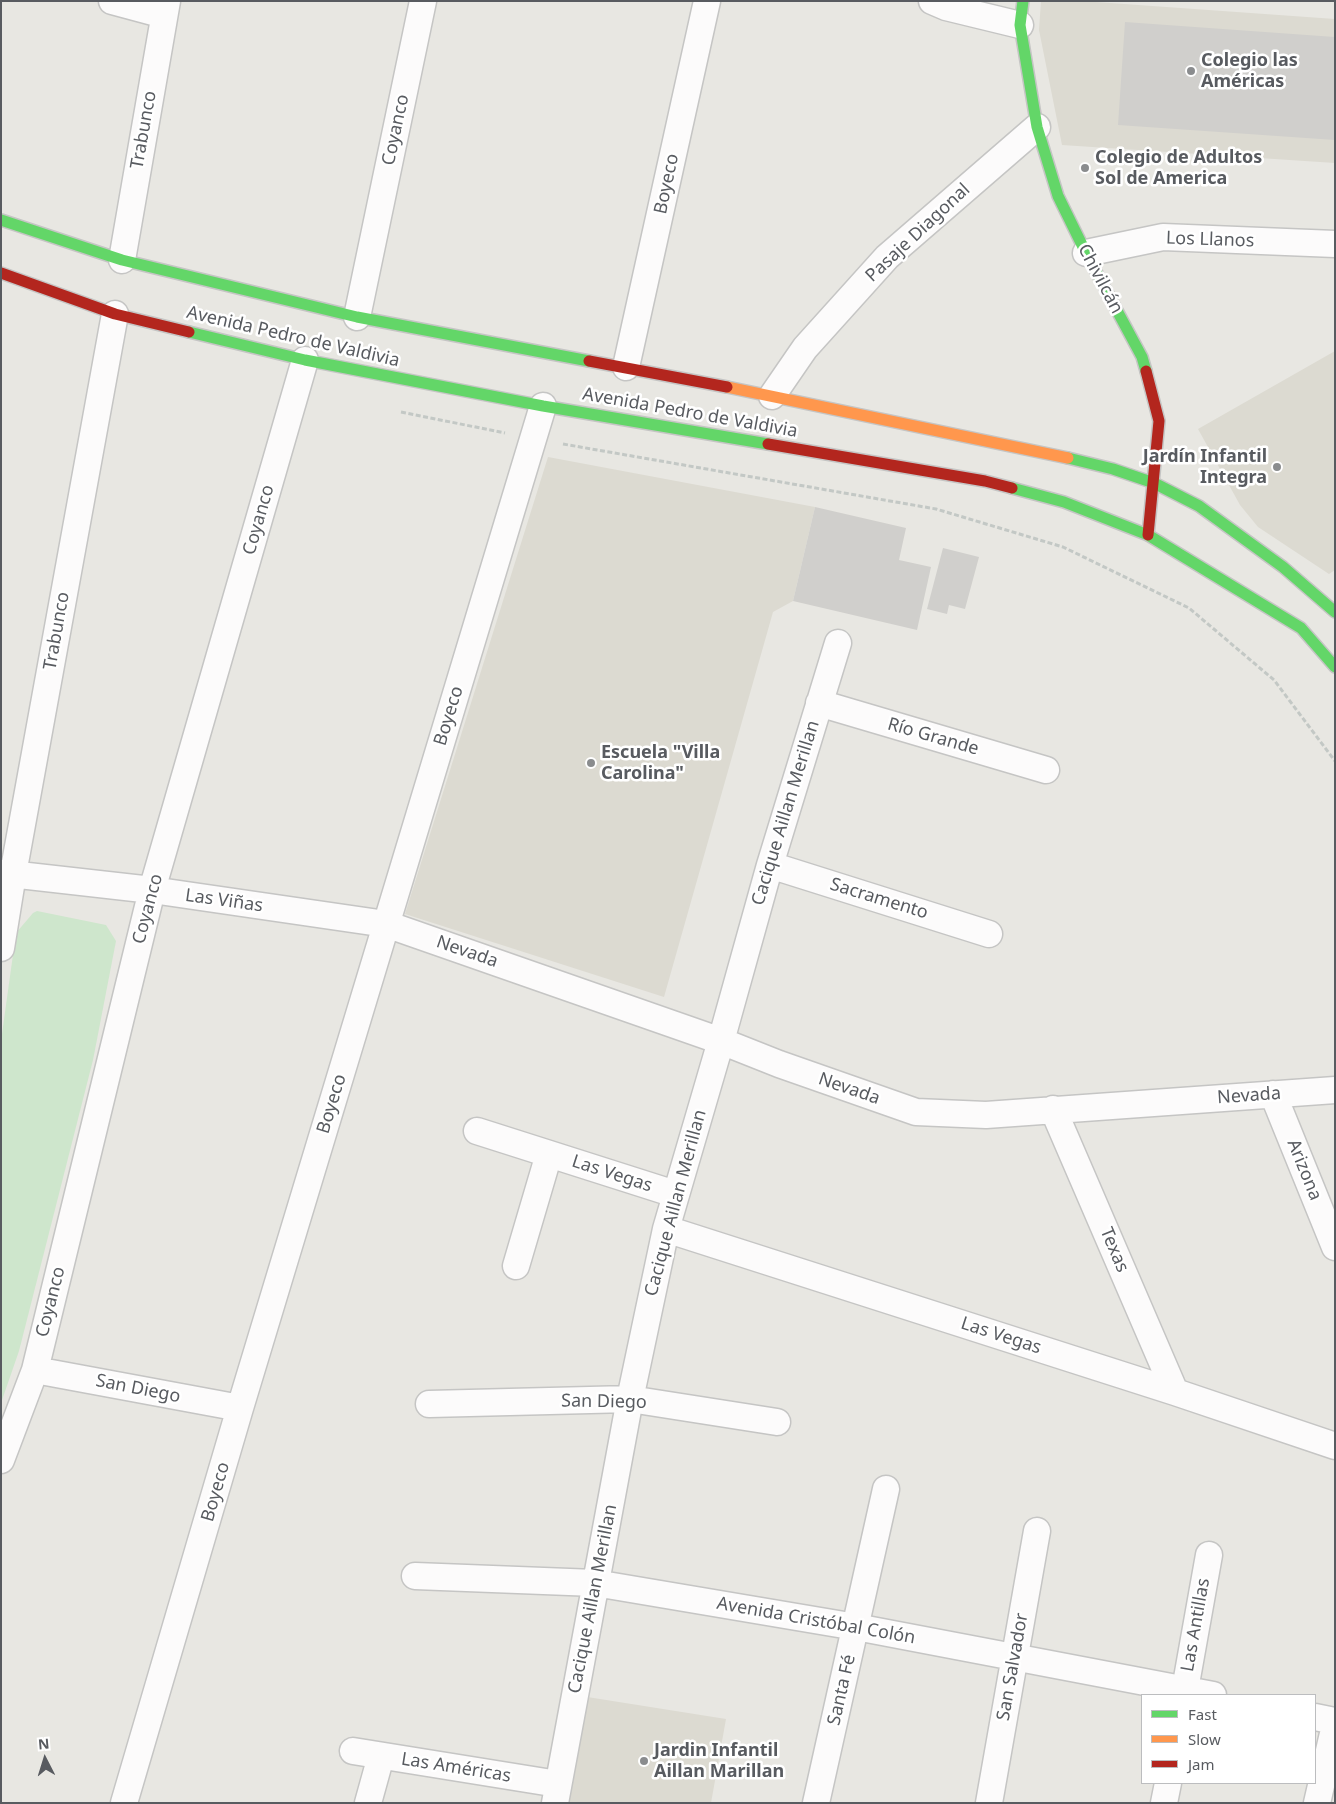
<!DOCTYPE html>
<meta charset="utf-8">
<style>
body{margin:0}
#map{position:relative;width:1336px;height:1804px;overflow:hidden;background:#e8e7e2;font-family:"Noto Sans",sans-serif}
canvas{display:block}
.frame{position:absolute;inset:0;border:2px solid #585b60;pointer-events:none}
.legend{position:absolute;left:1141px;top:1694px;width:175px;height:90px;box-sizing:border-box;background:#fff;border:1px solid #bcbdbf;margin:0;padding:6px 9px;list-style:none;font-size:15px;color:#585b60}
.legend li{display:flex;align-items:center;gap:10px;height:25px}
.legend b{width:25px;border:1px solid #bcbdbf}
.north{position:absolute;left:20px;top:1734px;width:50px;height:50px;-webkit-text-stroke:4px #fff;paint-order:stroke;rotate:355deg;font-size:14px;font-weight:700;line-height:20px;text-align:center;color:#585b60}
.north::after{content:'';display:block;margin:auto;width:18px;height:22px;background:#585b60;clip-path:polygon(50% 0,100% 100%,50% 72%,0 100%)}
</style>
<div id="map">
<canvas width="1336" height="1804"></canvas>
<div class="frame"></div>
<ul class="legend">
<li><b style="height:6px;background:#63d668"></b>Fast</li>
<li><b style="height:6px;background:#ff974d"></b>Slow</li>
<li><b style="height:6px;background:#b3261e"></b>Jam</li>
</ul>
<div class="north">N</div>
</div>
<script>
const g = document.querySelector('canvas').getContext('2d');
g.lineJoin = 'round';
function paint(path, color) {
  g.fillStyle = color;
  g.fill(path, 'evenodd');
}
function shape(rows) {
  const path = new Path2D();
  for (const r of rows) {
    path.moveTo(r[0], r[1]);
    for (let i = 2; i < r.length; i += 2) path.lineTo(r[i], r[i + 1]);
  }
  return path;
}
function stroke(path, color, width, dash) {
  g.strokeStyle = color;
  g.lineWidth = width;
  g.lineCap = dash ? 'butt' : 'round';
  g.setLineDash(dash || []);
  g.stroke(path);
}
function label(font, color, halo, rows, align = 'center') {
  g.font = font + ' "Noto Sans",sans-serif';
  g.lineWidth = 5;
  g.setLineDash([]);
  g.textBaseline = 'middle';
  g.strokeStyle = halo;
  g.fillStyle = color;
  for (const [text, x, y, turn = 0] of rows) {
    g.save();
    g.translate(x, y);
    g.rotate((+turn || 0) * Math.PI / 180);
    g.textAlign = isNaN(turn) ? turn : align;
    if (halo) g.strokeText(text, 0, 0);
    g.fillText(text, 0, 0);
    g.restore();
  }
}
paint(shape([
 [1041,1,1082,1,1335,19,1335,163,1062,145,1039,30],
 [1335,351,1335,570,1329,574,1258,527,1240,505,1198,429],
 [548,457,815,507,793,601,773,612,664,997,405,914],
 [581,1696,726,1719,711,1803,563,1803]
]), '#dcdad1');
paint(shape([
 [37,911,106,925,116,941,93,1060,19,1351,1,1403,1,1041,16,933,33,913]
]), '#cee6cc');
paint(shape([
 [1125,22,1335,37,1335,140,1118,125],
 [815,507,906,528,899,560,931,567,917,630,793,601],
 [943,548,979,557,965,609,949,605,947,614,927,609]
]), '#d0cfcc');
const street = shape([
 [112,1,164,15],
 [932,1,946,7,1020,25],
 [1086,253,1163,237,1335,244],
 [122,260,167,1],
 [357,317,423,1],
 [626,367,707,1],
 [772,396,805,348,887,257,1037,127],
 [819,703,1046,770],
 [770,865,989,934],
 [1,873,152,890,386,924,721,1041,779,1064,916,1112,986,1115,1335,1090],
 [1,948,13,874,115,314],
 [1273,1094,1335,1247],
 [1053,1109,1175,1392],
 [477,1131,675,1194],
 [666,1229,1175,1392,1335,1446],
 [516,1266,549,1154],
 [35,1370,240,1408],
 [429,1404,630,1399,777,1422],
 [1,1460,35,1370,152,890,305,360],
 [415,1576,595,1583,856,1627,1213,1695],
 [1184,1695,1209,1555],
 [1315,1717,1335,1721],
 [353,1751,558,1784],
 [124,1803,240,1408,543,406],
 [368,1803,381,1756],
 [555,1803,630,1399,666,1229,721,1041,770,865,838,643],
 [816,1803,886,1489],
 [989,1803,1037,1531],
 [1164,1803,1168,1783],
 [1317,1803,1335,1725]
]);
const fast = shape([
 [1023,1,1020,25,1037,127,1058,196,1086,253,1142,357,1146,371],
 [1,220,122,260,357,317,589,361],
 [189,332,305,360,543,406,768,444],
 [1068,458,1113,469,1154,483,1199,506,1283,567,1335,612],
 [1012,488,1064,502,1148,535,1301,628,1335,667]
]);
const slow = shape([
 [727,387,1068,458]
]);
const jam = shape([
 [1,273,115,314,189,332],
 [589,361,727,387],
 [1146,371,1159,421,1148,535],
 [768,444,985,481,1012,488]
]);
stroke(street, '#c5c5c4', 29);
stroke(fast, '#c5c5c4', 14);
stroke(slow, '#c5c5c4', 14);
stroke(jam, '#c5c5c4', 14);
stroke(shape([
 [401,412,505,433],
 [563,444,936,509,1063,547,1189,608,1274,680,1335,761]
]), '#c3c8c5', 3, [5, 2.5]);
stroke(street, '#fcfbfb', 26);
stroke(fast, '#63d668', 11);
stroke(slow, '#ff974d', 11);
stroke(jam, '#b3261e', 11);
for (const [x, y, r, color] of [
 [1191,71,5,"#8a8c8e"],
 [1085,168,5,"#8a8c8e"],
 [1277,467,5,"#8a8c8e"],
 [591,763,5,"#8a8c8e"],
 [644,1761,5,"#8a8c8e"]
]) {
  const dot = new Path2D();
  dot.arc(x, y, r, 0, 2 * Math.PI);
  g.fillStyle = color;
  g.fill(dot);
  stroke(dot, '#fff', 2);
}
label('bold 18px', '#585b60', '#fff', [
 ["Colegio las",1201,61],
 ["Américas",1201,82],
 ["Colegio de Adultos",1095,158],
 ["Sol de America",1095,179],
 ["Jardín Infantil",1267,457,"right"],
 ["Integra",1267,478,"right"],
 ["Escuela \"Villa",601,753],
 ["Carolina\"",601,774],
 ["Jardin Infantil",654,1751],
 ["Aillan Marillan",654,1772]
], 'left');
label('18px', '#585b60', '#fff', [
 ["Trabunco",144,130,-80],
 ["Coyanco",396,130,-78],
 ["Boyeco",667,184,-78],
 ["Pasaje Diagonal",918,233,-43],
 ["Los Llanos",1210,240,2],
 ["Chivilcán",1100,279,62],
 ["Avenida Pedro de Valdivia",293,337,13],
 ["Avenida Pedro de Valdivia",690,413,10],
 ["Coyanco",259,520,-74],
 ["Trabunco",57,631,-80],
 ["Boyeco",449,716,-73],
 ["Río Grande",933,737,16],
 ["Cacique Aillan Merillan",786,813,-73],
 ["Sacramento",879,899,17],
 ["Las Viñas",224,901,8],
 ["Coyanco",148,909,-75],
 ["Nevada",467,952,19],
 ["Nevada",849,1089,19],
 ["Nevada",1249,1096,-4],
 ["Boyeco",332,1104,-73],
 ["Arizona",1304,1170,68],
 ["Las Vegas",612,1174,18],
 ["Cacique Aillan Merillan",676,1203,-75],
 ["Texas",1114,1250,67],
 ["Coyanco",51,1302,-76],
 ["Las Vegas",1001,1336,18],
 ["San Diego",138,1389,11],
 ["San Diego",604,1402,1],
 ["Boyeco",216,1492,-74],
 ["Cacique Aillan Merillan",593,1599,-79],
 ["Avenida Cristóbal Colón",816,1621,10],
 ["Las Antillas",1196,1625,-80],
 ["San Salvador",1013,1667,-80],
 ["Santa Fé",842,1690,-77],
 ["Las Américas",456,1768,9]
]);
</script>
